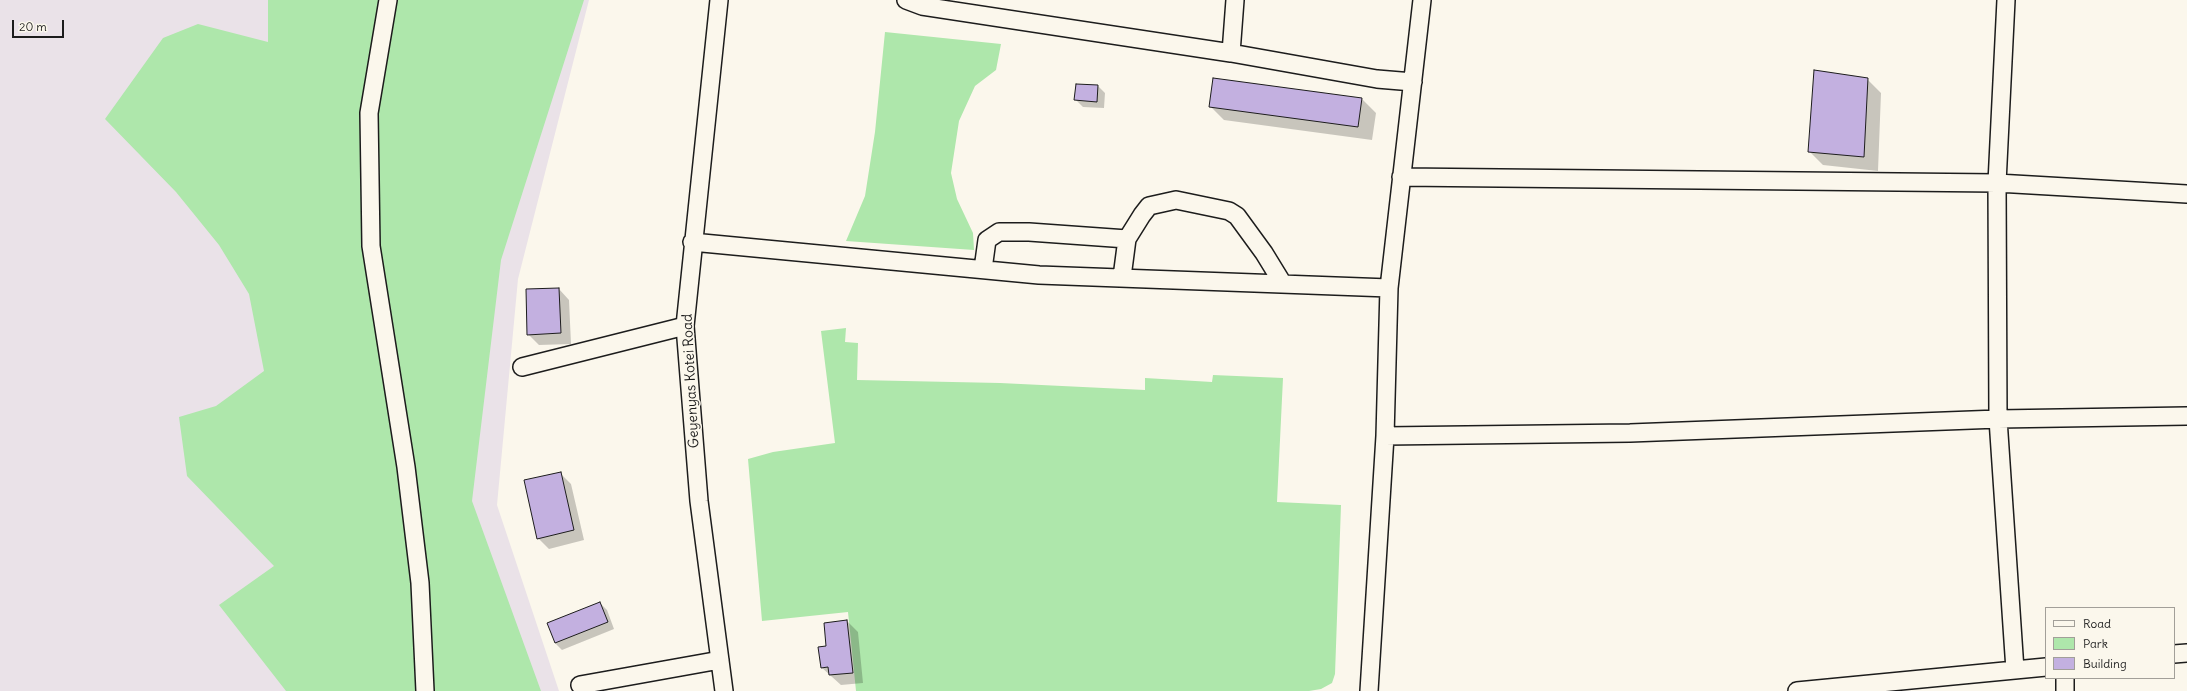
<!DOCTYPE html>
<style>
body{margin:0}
#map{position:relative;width:2187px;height:691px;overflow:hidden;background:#fbf7ec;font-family:Delius,sans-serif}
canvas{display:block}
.legend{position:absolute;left:2045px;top:607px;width:130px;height:72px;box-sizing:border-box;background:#fbf7ec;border:1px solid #a29f99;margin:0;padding:5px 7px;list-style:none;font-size:12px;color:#1c1c1c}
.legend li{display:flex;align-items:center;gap:8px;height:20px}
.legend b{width:20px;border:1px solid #a29f99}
.scale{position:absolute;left:12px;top:20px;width:52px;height:18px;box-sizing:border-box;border:2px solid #1c1c1c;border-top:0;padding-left:5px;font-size:12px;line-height:14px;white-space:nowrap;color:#1c1c1c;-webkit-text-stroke:3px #fbf7ec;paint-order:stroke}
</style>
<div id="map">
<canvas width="2187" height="691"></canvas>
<ul class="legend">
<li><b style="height:5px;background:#fbf7ec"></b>Road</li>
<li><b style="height:11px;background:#aee7ab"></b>Park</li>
<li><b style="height:11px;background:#c3b0e0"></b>Building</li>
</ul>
<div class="scale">20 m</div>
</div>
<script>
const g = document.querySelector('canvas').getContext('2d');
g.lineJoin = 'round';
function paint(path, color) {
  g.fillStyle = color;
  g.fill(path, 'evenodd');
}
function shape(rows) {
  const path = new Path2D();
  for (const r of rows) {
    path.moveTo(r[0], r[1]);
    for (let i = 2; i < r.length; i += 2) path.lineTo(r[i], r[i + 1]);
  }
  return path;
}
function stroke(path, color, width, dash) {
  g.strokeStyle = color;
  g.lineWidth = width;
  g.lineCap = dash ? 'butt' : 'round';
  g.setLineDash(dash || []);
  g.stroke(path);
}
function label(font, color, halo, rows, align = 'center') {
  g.font = font + ' Delius,sans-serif';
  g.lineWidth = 3;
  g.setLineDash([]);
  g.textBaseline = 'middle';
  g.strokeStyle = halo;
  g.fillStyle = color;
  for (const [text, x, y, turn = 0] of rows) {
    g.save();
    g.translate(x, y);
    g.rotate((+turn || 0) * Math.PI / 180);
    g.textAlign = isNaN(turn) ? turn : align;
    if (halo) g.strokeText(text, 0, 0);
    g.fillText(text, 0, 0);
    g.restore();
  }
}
paint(shape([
 [0,0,589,0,518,279,497,505,559,691,0,691]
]), '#eae2e8');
paint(shape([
 [268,0,584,0,501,260,472,501,541,691,286,691,219,605,274,566,187,476,179,417,216,406,264,371,249,294,219,245,176,192,105,119,163,38,198,24,268,42],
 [885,32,1001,44,996,70,975,86,959,121,951,173,957,199,973,233,974,250,846,241,865,196,875,132],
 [846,328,845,342,858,343,857,380,1000,383,1145,390,1145,378,1212,382,1213,375,1283,378,1277,502,1341,505,1335,674,1332,683,1321,689,1309,691,856,691,848,612,762,621,748,459,773,452,835,443,821,331]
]), '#aee7ab');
paint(shape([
 [1214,79,1362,99,1376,113,1372,140,1224,120,1210,106],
 [1867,79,1881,93,1878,171,1823,165,1809,151],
 [1098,86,1105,93,1104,108,1083,107,1076,100],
 [559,289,569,300,571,344,539,345,528,334],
 [560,473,571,484,584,540,549,549,538,538],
 [600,603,607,610,614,629,562,650,555,643],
 [847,621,858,632,863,683,841,685,821,667,827,647]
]), '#0003');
const building = shape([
 [1814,70,1868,78,1864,157,1808,152,1814,70],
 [1213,78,1362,98,1358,127,1209,107,1213,78],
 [1076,84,1098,85,1097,102,1074,100,1076,84],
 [559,288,561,333,527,335,526,289,559,288],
 [561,472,574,530,537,539,524,480,561,472],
 [600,602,608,622,555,643,547,623,600,602],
 [847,620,853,673,829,675,828,667,821,668,818,647,826,646,824,623,847,620]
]);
paint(building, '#c3b0e0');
stroke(building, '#1c1c1c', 1);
const minor = shape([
 [388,0,369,113,371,246,406,467,420,583,425,691],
 [719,0,685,326,699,501,724,691],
 [906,0,922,6,1231,53,1377,79,1413,82],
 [2006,0,1997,183,1998,419,2015,670],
 [1231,53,1235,0],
 [1401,177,1997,183,2187,194],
 [692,242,1039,275,1389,288],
 [983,269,987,240,999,232,1029,232,1127,239],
 [1122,277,1127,239,1142,215,1149,206,1176,200,1229,211,1237,216,1264,253,1283,284],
 [522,367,685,326],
 [1385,436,1630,433,1998,419,2187,416],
 [2174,654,2187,653],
 [2065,678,2065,691],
 [580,685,720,660],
 [1369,691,1385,436,1389,288,1422,0],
 [1797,691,2046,667]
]);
stroke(minor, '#1c1c1c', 20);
stroke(minor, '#fbf7ec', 17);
label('14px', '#1c1c1c', '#fbf7ec', [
 ["Geyenyas Kotei Road",691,381,-93]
]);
</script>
